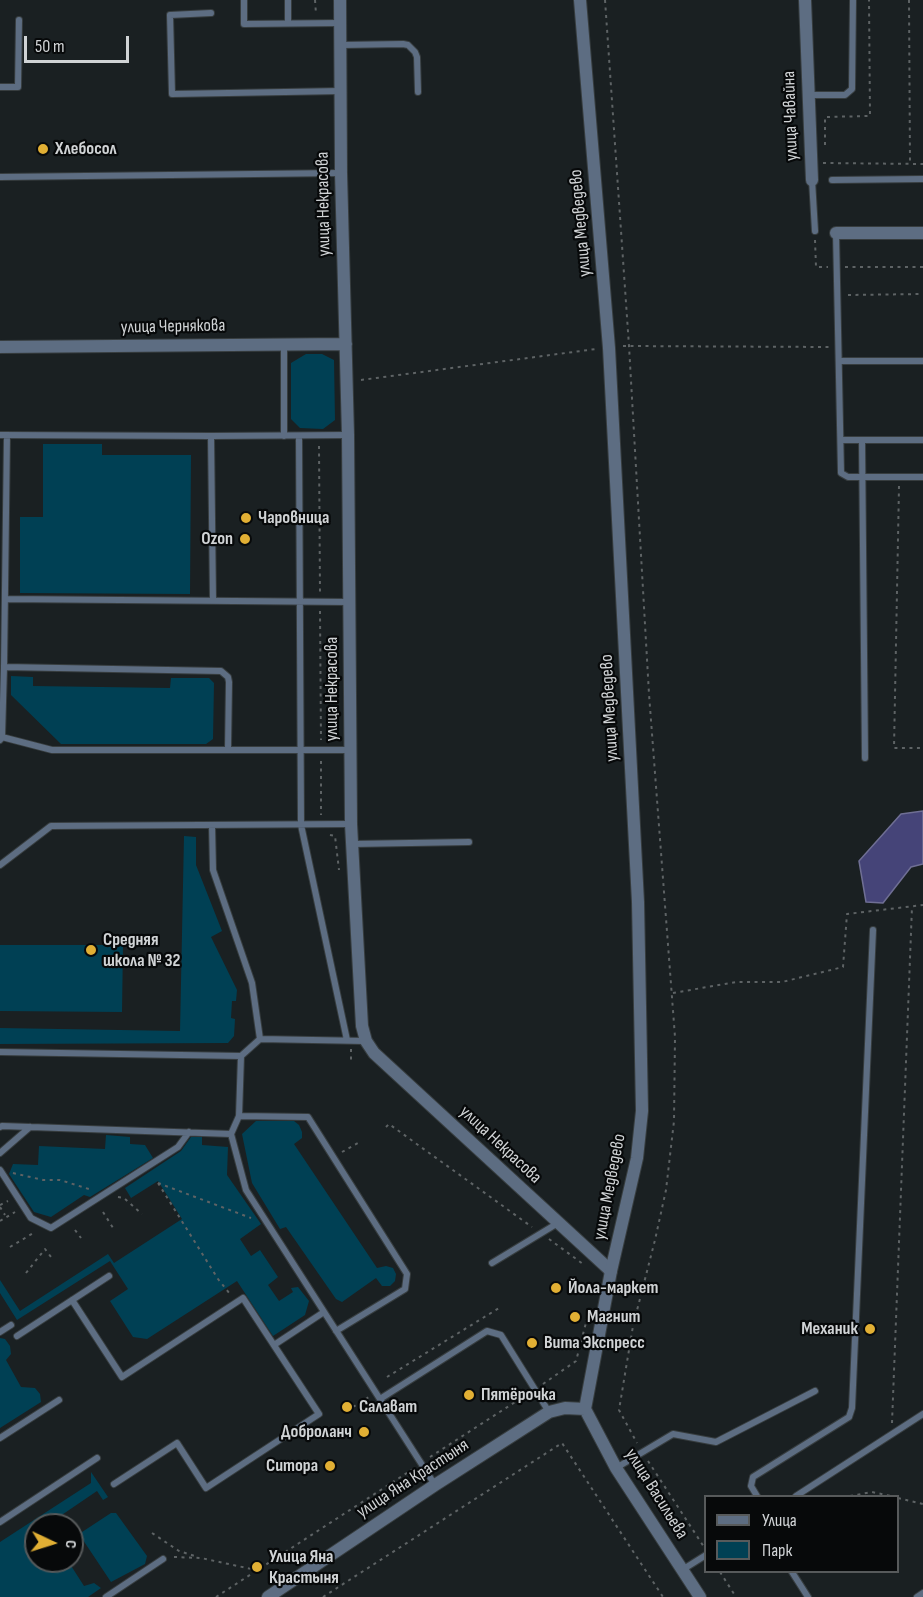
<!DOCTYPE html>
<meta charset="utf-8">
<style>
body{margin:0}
#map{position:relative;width:923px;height:1597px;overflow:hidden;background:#1a2022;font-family:"Sofia Sans Condensed",sans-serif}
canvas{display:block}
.legend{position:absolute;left:704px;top:1495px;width:195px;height:78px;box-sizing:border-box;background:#07090a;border:2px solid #575a5b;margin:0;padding:8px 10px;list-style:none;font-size:18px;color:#d0d3d5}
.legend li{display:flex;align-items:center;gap:12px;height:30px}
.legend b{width:30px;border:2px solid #575a5b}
.north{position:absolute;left:24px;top:1513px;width:60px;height:60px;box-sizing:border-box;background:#07090a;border:2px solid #575a5b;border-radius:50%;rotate:94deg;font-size:16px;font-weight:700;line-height:24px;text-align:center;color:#d0d3d5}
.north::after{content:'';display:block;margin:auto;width:21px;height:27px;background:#e1af34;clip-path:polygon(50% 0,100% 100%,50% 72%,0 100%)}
.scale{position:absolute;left:24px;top:36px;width:105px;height:27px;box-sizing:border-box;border:3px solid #d0d3d5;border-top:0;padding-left:8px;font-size:18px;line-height:21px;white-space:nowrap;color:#d0d3d5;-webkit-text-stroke:4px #07090a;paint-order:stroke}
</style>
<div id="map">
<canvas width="923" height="1597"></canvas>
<ul class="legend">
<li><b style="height:8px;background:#5d6d82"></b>Улица</li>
<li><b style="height:16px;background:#004054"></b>Парк</li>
</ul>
<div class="north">С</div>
<div class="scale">50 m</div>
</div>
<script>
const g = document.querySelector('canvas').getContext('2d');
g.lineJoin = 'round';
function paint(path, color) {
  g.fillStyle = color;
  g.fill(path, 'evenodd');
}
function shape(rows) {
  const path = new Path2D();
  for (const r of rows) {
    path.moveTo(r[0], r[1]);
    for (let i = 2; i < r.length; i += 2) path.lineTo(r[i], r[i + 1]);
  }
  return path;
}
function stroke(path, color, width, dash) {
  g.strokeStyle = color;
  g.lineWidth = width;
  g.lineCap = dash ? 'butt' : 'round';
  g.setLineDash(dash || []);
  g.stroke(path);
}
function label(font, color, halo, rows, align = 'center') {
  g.font = font + ' "Sofia Sans Condensed",sans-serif';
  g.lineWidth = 4.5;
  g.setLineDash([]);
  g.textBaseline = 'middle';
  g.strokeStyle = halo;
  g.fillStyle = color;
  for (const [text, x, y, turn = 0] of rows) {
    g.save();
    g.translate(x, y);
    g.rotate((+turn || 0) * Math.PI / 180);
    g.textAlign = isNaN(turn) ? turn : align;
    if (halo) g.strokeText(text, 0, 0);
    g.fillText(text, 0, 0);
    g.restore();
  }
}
paint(shape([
 [306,354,322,354,334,360,335,420,323,429,300,428,291,419,291,363],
 [43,444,102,444,102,455,191,455,190,594,20,593,20,517,43,517],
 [11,676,33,677,33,686,170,688,171,678,209,678,214,683,213,739,206,744,61,744,11,695],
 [184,836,196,837,196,865,222,931,211,937,237,990,236,1001,232,1001,231,1018,235,1019,234,1036,228,1043,0,1044,0,1028,180,1031],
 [0,945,123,945,122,1012,0,1011],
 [256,1121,294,1121,299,1125,302,1132,302,1138,294,1144,377,1268,386,1266,393,1268,396,1274,395,1281,390,1286,382,1286,376,1278,342,1302,336,1299,286,1227,280,1229,252,1183,242,1134],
 [106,1135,130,1137,130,1144,145,1145,153,1158,90,1197,84,1195,51,1217,34,1212,9,1174,13,1164,38,1165,39,1146,105,1149],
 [191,1137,202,1137,202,1145,228,1147,227,1175,261,1224,240,1239,251,1256,260,1250,278,1277,268,1285,279,1301,293,1292,291,1288,298,1287,309,1301,305,1315,273,1336,237,1281,147,1339,133,1337,110,1301,128,1289,110,1261,17,1320,0,1293,0,1280,20,1311,108,1254,114,1263,182,1219,158,1181,131,1198,125,1188,181,1151],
 [0,1338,5,1339,10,1346,11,1354,6,1360,21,1387,35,1388,40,1394,41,1402,0,1428],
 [91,1472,108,1497,103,1500,97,1491,47,1525,36,1525,36,1561,68,1561,84,1586,94,1583,101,1588,88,1597,0,1597,0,1542,91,1483],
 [111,1513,116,1513,147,1556,145,1564,111,1582,79,1534]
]), '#004054');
const water = shape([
 [923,811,923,864,911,867,883,903,866,902,859,861,901,814,923,811]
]);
paint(water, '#454478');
stroke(water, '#6f6f94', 1.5);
const service = shape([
 [244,0,244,24,340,23],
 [288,0,288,23],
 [211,13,170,15,172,94,341,91],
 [341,45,403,44,408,45,415,52,417,57,418,92],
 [0,87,18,87,19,20],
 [809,95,845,95,852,89,853,0],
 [0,177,341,173],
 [812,180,815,231],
 [832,180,923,179],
 [836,233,841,473,848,477,923,477],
 [284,344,284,436],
 [839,361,923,361],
 [0,435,211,436,348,435],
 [211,436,213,601],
 [299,436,301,825,347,1040],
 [841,440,923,440],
 [862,440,865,758],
 [5,599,349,602],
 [4,667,221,671,228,677,229,682,228,749],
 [2,737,52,750,350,750],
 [0,740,2,737,4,667,7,435],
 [212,825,213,870,252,983,260,1039],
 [352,844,469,842],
 [0,865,51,826,350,824],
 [0,1052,241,1056,260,1039,365,1041],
 [241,1056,239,1116,231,1134,246,1190,435,1485],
 [239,1116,308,1117,407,1274,405,1289,336,1331],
 [0,1127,2,1126,231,1134],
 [0,1153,30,1127],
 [0,1170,31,1218,51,1228,178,1147,189,1132],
 [492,1263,558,1223],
 [72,1300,122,1377,243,1298,319,1414,206,1488,177,1443,114,1484],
 [0,1332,11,1325],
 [17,1336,109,1276],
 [274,1345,324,1312],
 [380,1399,487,1331,501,1335,549,1412],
 [0,1438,59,1400],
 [616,1468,673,1434,716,1442,815,1391],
 [757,1496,751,1486,753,1477,849,1417,852,1408,873,930],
 [796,1496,923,1414],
 [0,1522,97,1458],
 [682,1570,706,1555],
 [792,1572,808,1597],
 [106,1597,163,1559],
 [917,1597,923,1593]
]);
const minor = shape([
 [340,0,341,173,348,435,351,824,362,1026,366,1041,374,1053,611,1271],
 [805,0,812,180],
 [836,233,923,233],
 [0,347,346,344]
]);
const tertiary = shape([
 [580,0,609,348,638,902,642,1111,637,1158,611,1271,585,1409],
 [585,1409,616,1468,700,1597],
 [268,1597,435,1485,549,1412,565,1408,585,1409]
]);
stroke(service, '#373d3f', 8);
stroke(minor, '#373d3f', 14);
stroke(tertiary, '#373d3f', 14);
stroke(shape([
 [315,0,316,14],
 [605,0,629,346,649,694,675,1037,674,1121,666,1190,655,1240,633,1326,619,1410,637,1443],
 [909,0,910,164],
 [825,145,825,117,870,116,869,0],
 [823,163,923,164],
 [815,240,816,267,828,267],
 [845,267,923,267],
 [848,295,923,294],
 [623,346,830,347],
 [361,380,596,349],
 [319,446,320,593],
 [899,486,894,748,923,748],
 [320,611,321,740],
 [321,761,321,815],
 [330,835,335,836,339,870],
 [673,993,736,982,782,982,843,967,847,914,923,905],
 [351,1049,351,1061],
 [386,1127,389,1124,532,1227],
 [342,1152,358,1143],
 [13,1173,43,1180,60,1180,92,1190],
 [158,1183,218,1279,230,1294],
 [158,1183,251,1218],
 [118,1197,124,1198,142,1214],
 [0,1205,8,1201],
 [0,1207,5,1215],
 [103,1212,115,1231],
 [0,1221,15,1212],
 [75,1230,81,1238],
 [549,1239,583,1264],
 [10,1247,35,1232],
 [26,1273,45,1249,51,1257],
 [387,1377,499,1308],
 [543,1384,576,1361,588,1315],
 [353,1407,369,1397],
 [892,1423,912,907],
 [430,1457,526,1395],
 [648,1461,704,1547],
 [850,1496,872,1492,891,1496],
 [898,1498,923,1504],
 [152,1533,179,1551,198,1557],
 [174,1557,201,1558,256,1570],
 [720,1572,736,1597],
 [216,1597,413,1469],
 [323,1597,562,1443,663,1597]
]), '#5e6365', 2, [3, 4.5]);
stroke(service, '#5d6d82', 6);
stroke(minor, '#5d6d82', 12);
stroke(tertiary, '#5d6d82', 12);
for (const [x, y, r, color] of [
 [43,149,6,"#e1af34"],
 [246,518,6,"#e1af34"],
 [245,539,6,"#e1af34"],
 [91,950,6,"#e1af34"],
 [556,1288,6,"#e1af34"],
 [575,1317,6,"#e1af34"],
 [870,1329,6,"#e1af34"],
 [532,1343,6,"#e1af34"],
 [469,1395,6,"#e1af34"],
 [347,1407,6,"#e1af34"],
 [364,1432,6,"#e1af34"],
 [330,1466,6,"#e1af34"],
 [257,1567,6,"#e1af34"]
]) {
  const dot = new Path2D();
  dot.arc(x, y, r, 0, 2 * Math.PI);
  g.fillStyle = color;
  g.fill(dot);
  stroke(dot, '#07090a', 2);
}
label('18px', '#d0d3d5', '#07090a', [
 ["улица Чавайна",791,116,-92],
 ["улица Некрасова",324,204,-91],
 ["улица Медведево",581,223,-95],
 ["улица Чернякова",173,327,-1],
 ["улица Некрасова",332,689,-90],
 ["улица Медведево",610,708,-93],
 ["улица Некрасова",500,1145,43],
 ["улица Медведево",610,1187,-79],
 ["улица Яна Крастыня",413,1479,-33],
 ["улица Васильева",656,1494,58]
]);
label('bold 18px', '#d0d3d5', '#07090a', [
 ["Хлебосол",55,149],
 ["Чаровница",258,518],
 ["Ozon",233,539,"right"],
 ["Средняя",103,940],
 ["школа № 32",103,961],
 ["Йола-маркет",568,1288],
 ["Магнит",587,1317],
 ["Механик",858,1329,"right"],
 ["Вита Экспресс",544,1343],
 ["Пятёрочка",481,1395],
 ["Салават",359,1407],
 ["Доброланч",352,1432,"right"],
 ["Ситора",318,1466,"right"],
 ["Улица Яна",269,1557],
 ["Крастыня",269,1578]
], 'left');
</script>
